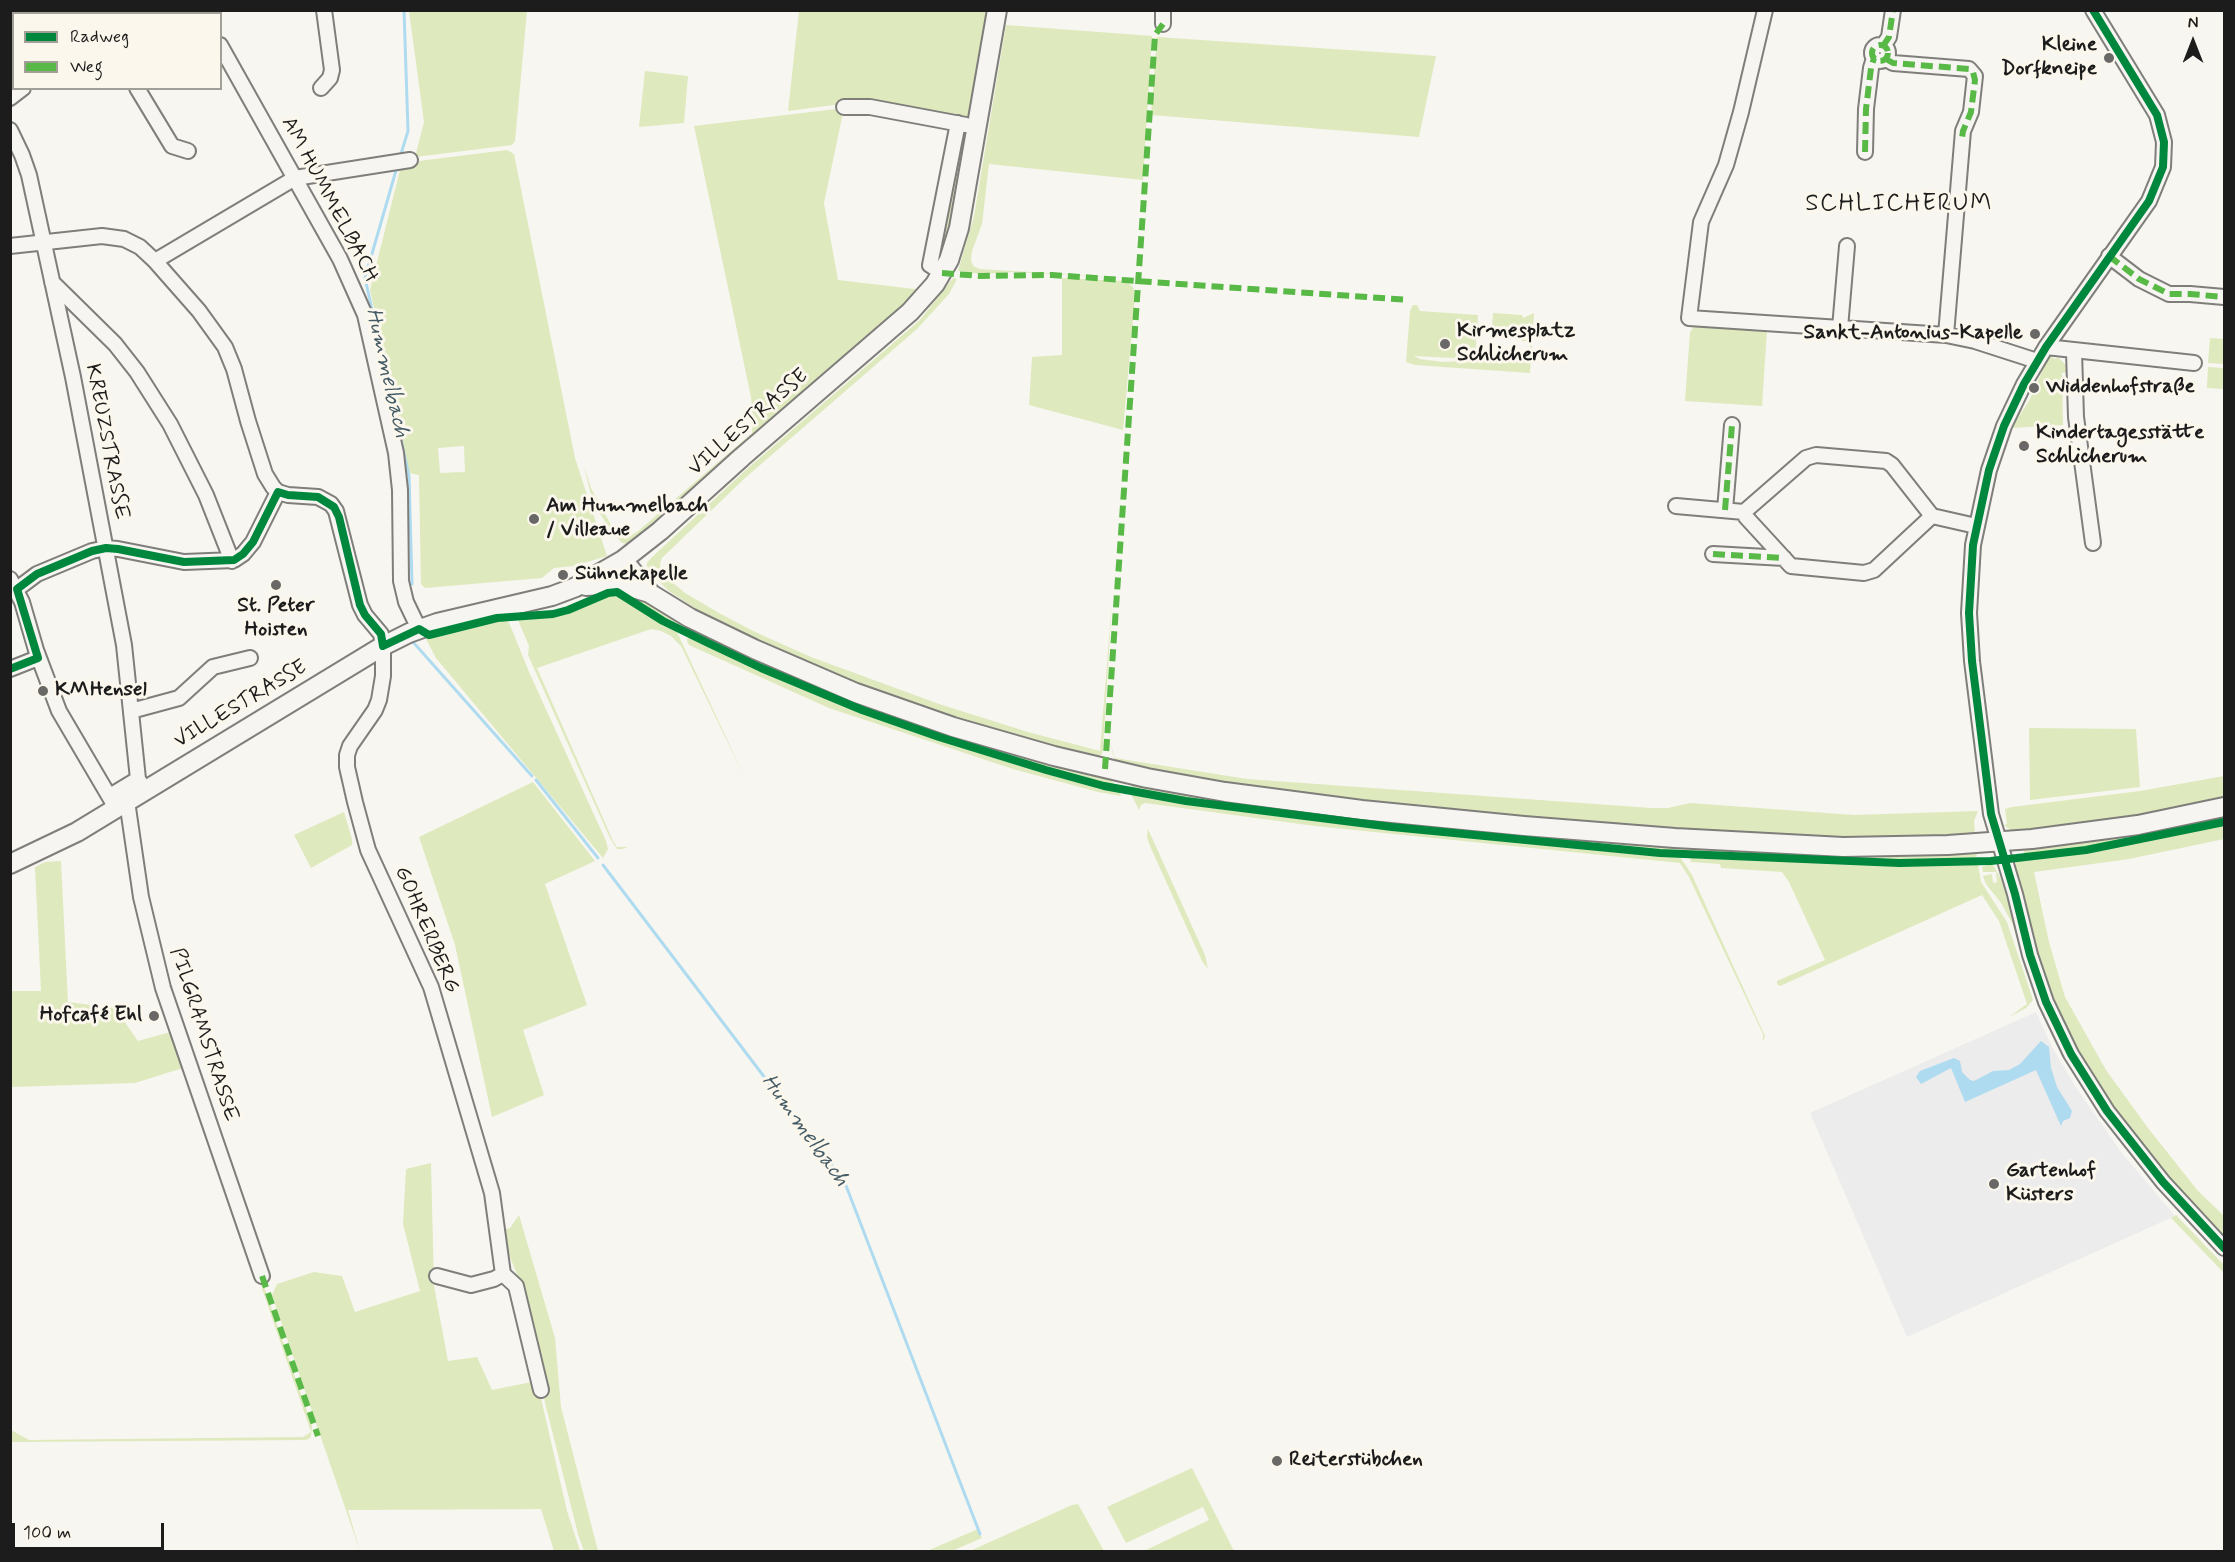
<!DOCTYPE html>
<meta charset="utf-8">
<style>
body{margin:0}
#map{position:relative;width:2235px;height:1562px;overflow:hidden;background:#f8f6f0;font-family:Mynerve,sans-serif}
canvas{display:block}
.frame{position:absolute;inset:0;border:12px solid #1c1c1c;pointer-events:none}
.legend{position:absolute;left:12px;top:12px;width:210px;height:78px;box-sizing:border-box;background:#fbf7ec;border:2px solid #a29f99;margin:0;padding:8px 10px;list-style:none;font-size:18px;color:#1c1c1c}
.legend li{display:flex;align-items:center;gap:12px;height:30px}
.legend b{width:30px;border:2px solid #a29f99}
.north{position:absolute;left:2163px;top:12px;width:60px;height:60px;-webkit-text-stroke:4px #fbf7ec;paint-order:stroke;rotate:0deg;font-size:16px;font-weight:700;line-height:24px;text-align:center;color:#1c1c1c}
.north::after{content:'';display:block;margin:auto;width:21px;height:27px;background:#1c1c1c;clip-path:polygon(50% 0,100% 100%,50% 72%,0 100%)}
.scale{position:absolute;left:12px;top:1523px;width:152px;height:27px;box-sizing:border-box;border:3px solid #1c1c1c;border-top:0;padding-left:8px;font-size:18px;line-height:21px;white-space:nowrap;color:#1c1c1c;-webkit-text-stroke:4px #fbf7ec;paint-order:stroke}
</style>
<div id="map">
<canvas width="2235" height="1562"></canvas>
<div class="frame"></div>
<ul class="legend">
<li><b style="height:8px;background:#00873e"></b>Radweg</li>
<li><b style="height:8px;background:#58b947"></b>Weg</li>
</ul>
<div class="north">N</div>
<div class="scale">100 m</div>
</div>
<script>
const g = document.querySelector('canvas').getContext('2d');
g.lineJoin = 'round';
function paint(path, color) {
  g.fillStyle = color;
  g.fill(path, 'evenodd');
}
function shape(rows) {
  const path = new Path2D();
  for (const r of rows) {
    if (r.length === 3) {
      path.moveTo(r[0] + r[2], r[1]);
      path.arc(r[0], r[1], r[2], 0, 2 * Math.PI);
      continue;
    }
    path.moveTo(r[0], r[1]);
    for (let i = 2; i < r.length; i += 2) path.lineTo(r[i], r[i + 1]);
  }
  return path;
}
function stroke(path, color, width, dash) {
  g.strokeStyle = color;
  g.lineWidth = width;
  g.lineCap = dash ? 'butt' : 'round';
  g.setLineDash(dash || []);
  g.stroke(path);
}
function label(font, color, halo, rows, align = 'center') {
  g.font = font + ' Mynerve,sans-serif';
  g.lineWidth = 6;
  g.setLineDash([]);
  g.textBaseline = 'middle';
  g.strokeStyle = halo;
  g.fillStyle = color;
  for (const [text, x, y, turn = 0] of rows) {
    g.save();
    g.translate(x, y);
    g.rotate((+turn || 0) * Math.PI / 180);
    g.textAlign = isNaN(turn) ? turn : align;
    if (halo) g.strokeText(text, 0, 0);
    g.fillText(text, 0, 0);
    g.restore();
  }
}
paint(shape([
 [2036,1012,2052,1047,2075,1086,2121,1152,2175,1216,1907,1337,1810,1113]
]), '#ececed');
paint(shape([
 [409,11,527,11,515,141,512,145,415,157,424,122],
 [799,11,991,11,969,120,864,101,788,111],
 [1006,25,1152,36,1143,180,989,164,982,224,972,251,971,260,973,266,980,269,1132,278,1015,272,980,274,958,271,974,216],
 [1157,37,1436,56,1419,137,1151,115],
 [645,71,688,76,684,123,639,127],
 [844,108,824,203,838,280,923,290,635,540,628,544,622,543,610,530,598,510,590,491,584,466,591,488,615,532,628,537,637,532,752,433,753,421,751,397,694,126],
 [962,133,968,135,956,218,939,266,934,261],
 [507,150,514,154,575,458,607,556,574,566,554,568,542,578,425,588,421,584,419,475,409,473,396,404,370,290,401,166,419,161],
 [464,446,465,472,440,473,438,448],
 [953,278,957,279,949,294,917,329,745,478,662,558,660,564,661,570,665,576,685,593,719,613,755,632,811,657,939,704,1028,732,1100,751,1112,601,1103,749,1102,754,1096,759,994,732,853,684,732,630,705,615,669,591,654,577,647,566,647,563,651,558,748,468,920,320],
 [1062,278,1124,281,1131,285,1134,289,1135,296,1123,430,1029,405,1032,357,1062,355],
 [1413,305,1417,305,1420,311,1478,315,1475,359,1414,356,1420,359,1443,362,1479,360,1485,357,1521,360,1521,355,1530,355,1531,341,1522,341,1520,330,1492,328,1493,313,1522,315,1523,318,1534,313,1530,373,1415,365,1406,362,1410,311],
 [1696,324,1767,330,1762,406,1685,401,1690,332],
 [2210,338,2224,339,2224,364,2208,363],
 [2049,356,2056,359,2058,357,2068,367,2069,372,2062,373,2063,425,2011,428,2029,401],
 [2208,367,2224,368,2224,389,2207,388],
 [620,592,632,592,669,615,1108,777,1116,786,1071,775,949,739,878,714,762,667,713,644,666,620],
 [610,595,620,597,631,602,676,630,745,778,681,646,671,636,661,631,651,629,537,668,613,841,617,847,628,847,622,849,617,849,610,838,528,655,529,646,518,620,521,618,560,615],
 [502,620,507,620,510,625,529,672,606,841,608,849,603,858,436,658,426,639],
 [688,636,763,671,875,717,1033,769,1119,791,1121,796,1098,792,1013,769,829,708,689,645,687,641],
 [2029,728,2136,729,2140,787,2030,800],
 [1108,737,1115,758,1247,779,1651,808,1668,808,1690,803,1854,815,1978,811,1974,821,1975,835,1855,840,1571,823,1276,792,1116,764],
 [2224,776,2224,800,2145,817,2019,831,2012,831,2004,825,2007,824,2005,809,2012,807,2140,791],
 [533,782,595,861,545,884,587,1005,523,1030,544,1095,492,1117,455,945,419,837],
 [1134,783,1839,852,1898,855,1976,853,1977,856,1971,859,1890,861,1716,855,1644,850,1427,829,1246,808,1130,789],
 [1131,794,1319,821,1680,857,1692,875,1765,1036,1763,1042,1763,1034,1689,877,1680,863,1315,826,1145,803,1141,805,1139,810],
 [344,812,352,839,352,845,311,868,294,835],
 [2224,813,2224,819,2192,827,2095,846,2022,856,2025,850,2031,849,2113,837],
 [2224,824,2224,839,2129,859,2034,872,2049,942,2065,997,2106,1070,2148,1128,2198,1191,2224,1216,2224,1241,2169,1180,2107,1102,2074,1047,2055,1009,2043,978,2015,866,2016,861,2088,851],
 [1148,829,1205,955,1208,969,1202,961,1150,846,1147,837],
 [1693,857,1883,864,1976,863,1978,865,1981,882,2007,922,2033,1000,2026,1008,2009,1017,2027,1004,1999,921,1982,895,1780,986,1777,984,1777,981,1825,960,1789,882,1782,872,1721,868,1720,864,1691,862,1690,858],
 [61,861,68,1002,115,1008,138,1041,174,1031,186,1067,135,1083,11,1087,10,991,41,991,35,867,45,862],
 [1992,863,2000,877,2013,911,2037,994,2035,995,2012,923,2001,903,1986,884,1983,876,1992,874,1993,883,1997,882,1996,872,1983,872,1982,867],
 [208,1130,210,1130,312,1426,311,1436,309,1439,305,1440,11,1442,11,1430,29,1440,303,1437,311,1432],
 [431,1163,434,1286,448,1361,477,1357,492,1390,537,1381,567,1511,580,1551,554,1551,541,1509,348,1510,360,1551,272,1295,277,1284,314,1272,342,1276,355,1312,420,1291,403,1224,406,1169],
 [519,1215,555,1338,561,1407,598,1551,584,1551,578,1534,540,1383,521,1285,505,1244,502,1230,510,1228],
 [2176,1215,2224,1265,2224,1273,2171,1218],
 [1192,1468,1234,1551,1144,1551,1209,1520,1203,1507,1126,1543,1107,1507],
 [1078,1504,1104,1551,970,1551,1072,1505],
 [978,1529,982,1538,952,1551,927,1551]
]), '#dee9bd');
paint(shape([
 [2041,1041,2049,1047,2051,1068,2057,1087,2072,1111,2070,1118,2063,1121,2061,1126,2036,1070,1965,1102,1951,1068,1921,1084,1916,1077,1920,1071,1954,1058,1960,1061,1962,1072,1970,1080,1974,1081,1993,1071,2009,1070,2020,1064]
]), '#aedbf0');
stroke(shape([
 [400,157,408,131,404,10],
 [397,167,365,278,409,476,412,584],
 [413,642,532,776],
 [536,780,598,858],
 [603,865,845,1183,980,1534]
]), '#aedbf0', 3);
const minor = shape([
 [201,10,203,14],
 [1765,10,1741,112,1726,165,1701,222,1689,318,1946,335,1975,341,2037,361],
 [2093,10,2157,115,2164,142,2163,167,2149,201,2046,347,2024,384,2004,426,1989,470,1973,545,1969,613,1972,661,1991,814,2015,894,2030,955,2046,1002,2071,1054,2107,1111,2163,1182,2224,1248],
 [122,14,126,10],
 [1163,24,1163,10],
 [220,45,340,259,365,315,396,453,400,490,401,581,406,602,419,629],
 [1880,53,8],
 [1883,46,1889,37,1893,10],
 [1886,59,1893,63,1969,69,1975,76,1971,112,1963,131,1946,335],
 [137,88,172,146,188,151],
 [321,88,330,78,332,70,324,10],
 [10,98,23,88],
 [844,107,870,107,966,125],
 [10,130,22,155,29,175,73,377,124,645,138,779,145,790],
 [1865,152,1866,109,1871,68,1874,58],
 [10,246,102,236,124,239,140,247,155,261,199,311,225,347,234,369,248,421,265,474,273,487,278,492,288,495,318,497,331,504,336,511,360,605,365,615,381,634,383,646,383,676,379,700,375,710,350,746,347,755,347,767,355,802,368,850,431,987,492,1193,503,1274,516,1286,541,1390],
 [2109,256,2139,279,2169,294,2190,294,2224,297],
 [155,261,295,178,410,160],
 [942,273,930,265,958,123],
 [52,282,115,344,137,372,170,424,206,495,232,561],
 [1840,328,1847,246],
 [2046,347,2194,363],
 [2074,351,2076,417,2093,543],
 [1676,506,1744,512,1806,458,1816,455,1886,461,1892,465,1932,516,1976,526],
 [1725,510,1732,425],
 [1744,512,1746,517,1791,566,1864,573,1874,570,1932,516],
 [1713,554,1784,558],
 [10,579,22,602,36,650,59,711,116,808],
 [17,589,37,574,92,551,106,548,118,549,184,562,234,560,243,554,253,542,278,492],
 [10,669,38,658],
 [131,711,179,698,213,667,250,658],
 [110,796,138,779],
 [127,801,141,897,163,988,262,1276],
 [437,1276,471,1285,494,1279,503,1274]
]);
const major = shape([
 [623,560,651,594,690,618,754,649,856,693,953,727,1054,756,1147,778,1225,792,1362,810,1524,826,1675,838,1843,847,1948,845,2032,839,2138,825,2224,807],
 [586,586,619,584,650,593],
 [10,864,77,832,383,646,409,633,437,623,552,596,576,587,623,560,660,531,742,457,910,312,935,284,949,260,959,228,997,10]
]);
stroke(minor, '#7f7e7b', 18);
stroke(major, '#7f7e7b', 22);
stroke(minor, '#f6f5f1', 14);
stroke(major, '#f6f5f1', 18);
stroke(shape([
 [1880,53,8],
 [1883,46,1889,37,1893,10],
 [1886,59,1893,63,1969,69,1973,72,1975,80,1971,112,1963,131,1962,138],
 [1865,152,1866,109,1871,68,1874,58],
 [2109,256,2139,279,2169,294,2190,294,2224,297],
 [942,273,980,276,1052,275,1409,300],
 [1725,510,1732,425],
 [1713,554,1784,558],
 [1105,769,1155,35,1163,24],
 [262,1276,318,1436]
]), '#58b947', 6, [12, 6]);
stroke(shape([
 [2093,10,2157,115,2164,142,2163,167,2149,201,2046,347,2024,384,2004,426,1989,470,1973,545,1969,613,1972,661,1991,814,2015,894,2030,955,2046,1002,2071,1054,2107,1111,2163,1182,2224,1248],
 [10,669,38,658,17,589,37,574,92,551,106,548,118,549,184,562,234,560,243,554,253,542,278,492,288,495,318,497,334,507,339,517,360,605,365,615,381,634,383,646,419,629,429,635,497,618,553,614,568,610,608,593,617,592,663,621,708,643,761,668,862,710,939,737,1046,770,1104,786,1186,801,1392,827,1660,853,1899,863,1991,861,2086,850,2224,822]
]), '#00873e', 8);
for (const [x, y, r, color] of [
 [2109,58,6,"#696866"],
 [2035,334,6,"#696866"],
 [1445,344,6,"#696866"],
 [2034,388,6,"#696866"],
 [2024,446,6,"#696866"],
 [534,519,6,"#696866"],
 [563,575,6,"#696866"],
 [276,585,6,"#696866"],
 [43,691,6,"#696866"],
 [154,1016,6,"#696866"],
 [1994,1184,6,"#696866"],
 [1277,1461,6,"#696866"]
]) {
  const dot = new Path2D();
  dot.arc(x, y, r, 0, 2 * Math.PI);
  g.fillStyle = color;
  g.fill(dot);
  stroke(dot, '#fbf7ec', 2);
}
label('bold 21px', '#1c1c1c', '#fbf7ec', [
 ["Kleine",2097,46,"right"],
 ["Dorfkneipe",2097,70,"right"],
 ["Kirmesplatz",1457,332],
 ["Schlicherum",1457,356],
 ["Sankt-Antonius-Kapelle",2023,334,"right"],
 ["Widdenhofstraße",2046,388],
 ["Kindertagesstätte",2036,434],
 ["Schlicherum",2036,458],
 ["Am Hummelbach",546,507],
 ["/ Villeaue",546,531],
 ["Sühnekapelle",575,575],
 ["St. Peter",276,607,"center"],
 ["Hoisten",276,631,"center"],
 ["KMHensel",55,691],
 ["Hofcafé Ehl",142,1016,"right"],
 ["Gartenhof",2006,1172],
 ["Küsters",2006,1196],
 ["Reiterstübchen",1289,1461]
], 'left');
label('21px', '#1c1c1c', '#fbf7ec', [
 ["AM HUMMELBACH",329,200,62],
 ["VILLESTRASSE",749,423,-41],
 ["KREUZSTRASSE",106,442,79],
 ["VILLESTRASSE",241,705,-31],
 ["GOHRERBERG",426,930,67],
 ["PILGRAMSTRASSE",203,1035,72]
]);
label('italic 22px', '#445b66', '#fbf7ec', [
 ["Hummelbach",386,373,77],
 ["Hummelbach",804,1131,54]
]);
g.letterSpacing = '1.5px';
label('24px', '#1c1c1c', '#fbf7ec', [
 ["SCHLICHERUM",1899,205]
]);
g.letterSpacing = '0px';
</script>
